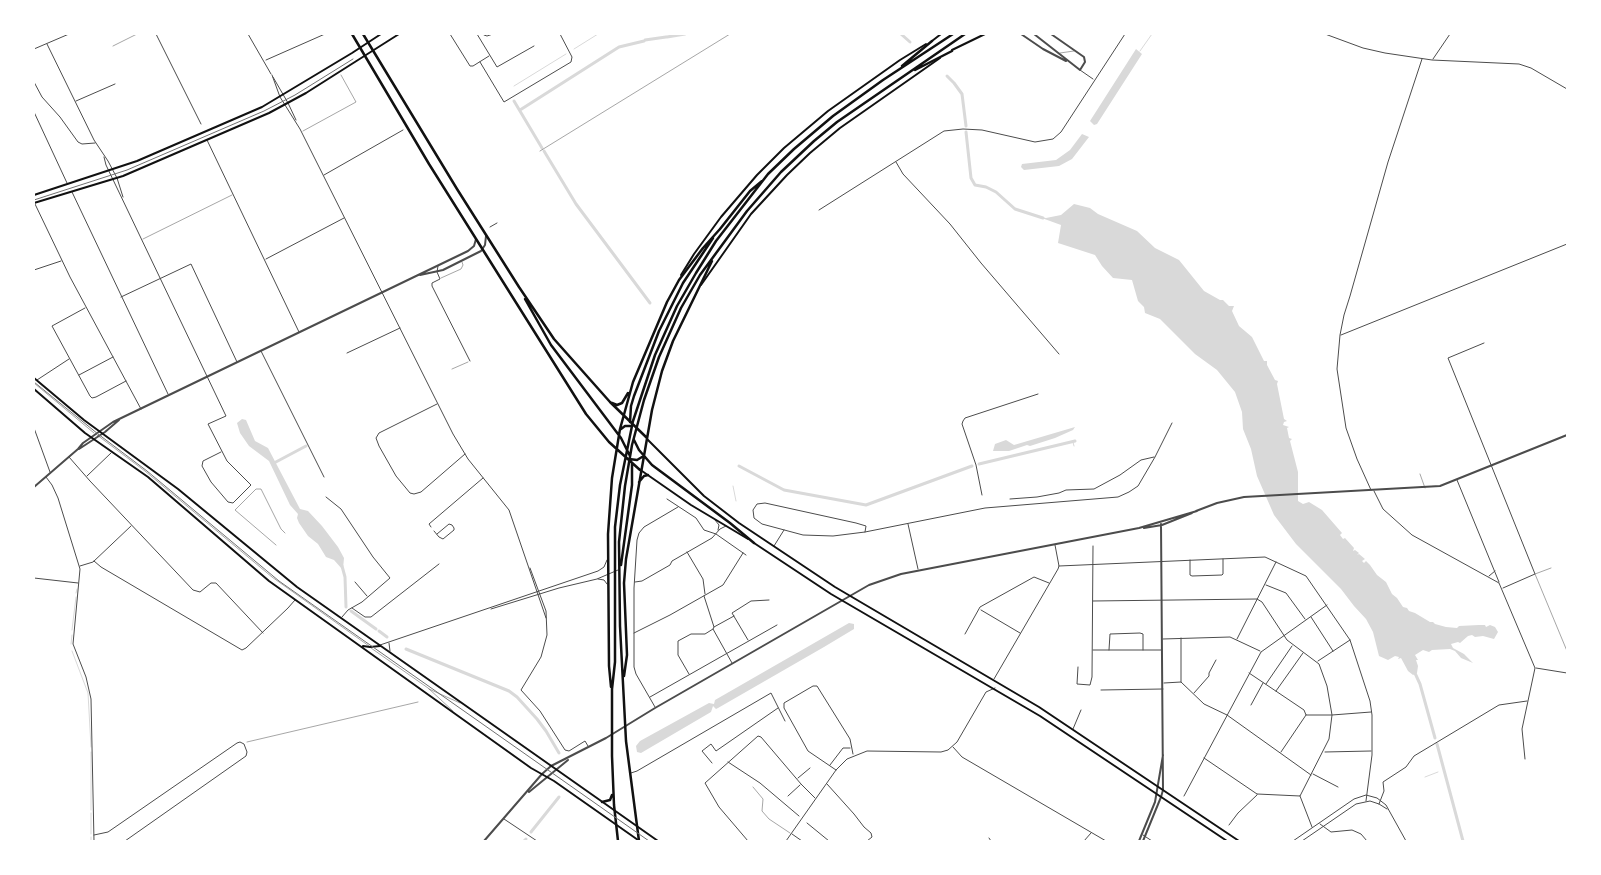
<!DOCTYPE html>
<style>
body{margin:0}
#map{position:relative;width:1601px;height:875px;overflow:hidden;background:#fff;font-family:"Exo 2",sans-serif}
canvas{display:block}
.frame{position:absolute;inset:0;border:35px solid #fff;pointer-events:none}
</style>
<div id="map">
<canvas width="1601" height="875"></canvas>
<div class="frame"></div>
</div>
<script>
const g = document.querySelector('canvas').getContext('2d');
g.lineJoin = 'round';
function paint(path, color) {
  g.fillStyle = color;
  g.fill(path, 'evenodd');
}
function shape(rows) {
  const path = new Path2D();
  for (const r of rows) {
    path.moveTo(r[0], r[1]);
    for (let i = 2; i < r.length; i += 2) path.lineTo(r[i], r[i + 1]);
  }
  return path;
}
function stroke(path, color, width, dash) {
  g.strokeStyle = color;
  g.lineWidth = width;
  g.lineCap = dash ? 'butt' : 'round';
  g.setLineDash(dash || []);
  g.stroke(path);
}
paint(shape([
 [1136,49,1142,54,1097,124,1094,125,1090,121],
 [1082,134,1089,137,1072,159,1059,166,1024,170,1021,167,1022,164,1056,160,1070,150],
 [1074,204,1090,208,1098,214,1137,231,1155,248,1179,260,1204,291,1220,300,1223,300,1225,297,1223,300,1229,306,1234,306,1232,311,1239,326,1252,337,1264,361,1267,361,1267,365,1275,380,1278,381,1277,384,1284,419,1287,421,1284,422,1283,425,1289,427,1287,428,1289,438,1292,439,1290,441,1298,472,1298,501,1303,504,1309,502,1322,510,1342,533,1340,535,1343,539,1345,538,1354,548,1353,551,1355,550,1359,553,1357,555,1359,554,1365,559,1362,561,1364,563,1366,561,1370,565,1377,575,1386,582,1392,594,1397,598,1403,607,1407,608,1409,611,1415,613,1430,622,1433,622,1435,624,1446,627,1457,628,1459,626,1479,625,1485,625,1486,627,1490,625,1495,627,1498,632,1494,639,1483,636,1475,637,1472,635,1468,636,1460,643,1458,642,1451,644,1453,648,1464,654,1473,663,1461,658,1455,651,1450,649,1432,650,1429,652,1423,650,1415,655,1418,660,1416,660,1418,666,1417,673,1413,675,1408,671,1401,658,1398,659,1399,657,1395,656,1388,660,1379,656,1373,632,1366,619,1354,606,1341,589,1296,544,1274,515,1257,476,1251,449,1243,429,1242,412,1235,392,1217,370,1195,354,1160,319,1145,313,1144,307,1138,301,1132,280,1113,278,1102,266,1095,255,1058,243,1061,225,1039,217,1046,218,1061,215],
 [242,419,246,420,255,441,268,448,300,509,308,511,322,526,338,547,344,558,343,569,342,569,334,560,326,557,318,544,308,536,299,523,297,518,298,514,290,505,269,461,249,446,240,433,237,423],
 [1075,427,1073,430,1055,438,1030,446,1027,445,1009,451,993,451,995,444,1006,440,1014,445],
 [849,623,854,624,854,629,824,647,718,708,716,709,713,706,711,712,641,753,637,752,636,746,640,741,709,703,714,704,715,700]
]), '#d9d9d9');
stroke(shape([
 [574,49,598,34],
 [1140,51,1152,34],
 [514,86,566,54],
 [1073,442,1074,446],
 [733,486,736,501],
 [76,593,77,589],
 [72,630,76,597],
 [71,644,72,635],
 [72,651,88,693,91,747],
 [91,752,91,810],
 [1425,777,1438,772],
 [91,813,91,834],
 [91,841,91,837]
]), '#d9d9d9', 1);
stroke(shape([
 [901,34,910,42],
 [667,37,685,34],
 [645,40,666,37],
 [947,76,954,83,962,94,966,126],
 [514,101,542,148],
 [520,110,619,47,644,41],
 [966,132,971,178,975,185,986,187,996,192,1015,209,1043,218],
 [544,151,576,204,650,303],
 [274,463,306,446],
 [979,464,1075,441],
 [739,466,784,490,866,505,972,466],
 [342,566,345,577,346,607],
 [351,611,376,629],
 [379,631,387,637],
 [406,649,509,691,517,697,537,719,546,731,559,753],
 [1414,671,1420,684,1435,738],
 [1437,744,1463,841],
 [531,832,559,797],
 [524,841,526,839]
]), '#d9d9d9', 3);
stroke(shape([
 [113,46,137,34],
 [1060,53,1074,51],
 [303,131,356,102,341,75],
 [540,151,730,34],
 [143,239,232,195],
 [441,278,461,269,463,265,462,262],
 [452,369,468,362],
 [34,383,94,433],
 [97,435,145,471,272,577,369,646],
 [1420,474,1425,488],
 [276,545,235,510,256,489,261,489,281,529,285,533],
 [1551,568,1535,574,1567,651],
 [371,648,428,688,453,711],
 [429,689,460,703],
 [247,742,418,702],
 [753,787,763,799,762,811,769,819,790,833]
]), '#4c4c4c', 0.5);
stroke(shape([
 [76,101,115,84]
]), '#4c4c4c', 1);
stroke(shape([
 [156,34,201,124],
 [248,34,271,74],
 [450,34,470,66,473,66,489,56],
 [477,34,497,67,534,46],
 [1325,34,1363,48,1385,53,1432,60,1519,64,1531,68,1567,89],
 [484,35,487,36,493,34],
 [47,44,94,140,108,161,117,178,123,197],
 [34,49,69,34],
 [1433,59,1450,34],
 [266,60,325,34],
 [480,62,504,102,571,62,572,57,560,34],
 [1080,70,1093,79],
 [272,75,280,97,300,129,453,434,468,459,509,510,546,618],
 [273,77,288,103,296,120],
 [34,82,42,97,60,117,78,142,82,144,95,143],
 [34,112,67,183],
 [207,140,299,332],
 [104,157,106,165,226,416,208,424,227,461,251,485,233,503,228,502,211,482,202,466,203,461,221,452],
 [896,162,903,174,950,224,981,263,1059,354],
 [324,175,403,130],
 [72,192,168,394],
 [35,204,70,277,141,409],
 [819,210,944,131,963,129,982,130,1035,142,1053,139,1061,132,1125,34],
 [490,227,497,223],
 [266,259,344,218],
 [438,266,437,272,440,279,432,283,432,286,470,361],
 [34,270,61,261],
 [121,297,191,264,237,362],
 [85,308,52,326,90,396,92,398,96,397,126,381],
 [1341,335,1567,244],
 [1484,343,1448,358,1535,574,1503,588],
 [261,351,324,477],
 [347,353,400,328],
 [79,375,113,357],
 [37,380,69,359],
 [437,404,379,433,376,438,379,446,396,476,410,493,414,494,421,492,465,454],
 [34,428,50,472],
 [69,457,90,481,193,590,200,592,211,583,216,583,263,633],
 [87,476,111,453],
 [46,477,52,485,58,498,80,569,73,644,86,677,91,699,94,841],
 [1457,480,1499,582],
 [1371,490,1357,459,1346,428,1337,369,1340,335,1344,315,1350,296,1388,162,1422,59],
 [1374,491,1383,509,1412,535,1499,583,1535,668,1522,729,1525,759],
 [982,495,976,465,962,424,963,421,965,418,1038,394],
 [326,497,341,509,373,557,390,578,362,602,348,610,342,617],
 [667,499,696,518,704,530,716,534,746,555],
 [1010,499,1037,497,1059,493,1066,490,1094,489,1120,475,1141,460,1154,457],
 [715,520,719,525,718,530],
 [908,524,918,569],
 [431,527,429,524,483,478],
 [434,531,439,537,443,539,454,530,454,528,452,525,449,524,437,534],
 [865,532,866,526,856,523,765,503,757,504,753,510,754,518,762,524,803,535,833,536,865,532,985,508,1118,497,1129,492,1138,486,1155,457,1172,423],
 [774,546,784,530],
 [687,552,703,579,705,594],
 [1190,560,1190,575,1192,576,1222,575,1223,574,1223,559],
 [94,561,101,567,242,650,246,648,288,608,295,600],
 [80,566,93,562,131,526],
 [1059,566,1265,557,1306,576,1350,640,1370,701,1372,715,1372,755,1366,801],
 [530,568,546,611,547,635,541,657,521,690,540,711,565,750,569,751,585,741,588,746],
 [1489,576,1495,571],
 [34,578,78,583],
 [598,579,604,580,607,584],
 [355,582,367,596],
 [635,582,642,581,670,565,672,561,712,538,720,529,726,526],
 [1266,585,1286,593,1305,619],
 [704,596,714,627,713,629,732,663],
 [1093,601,1257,599,1262,602,1287,640,1319,664,1327,686,1332,715,1306,715,1304,710,1249,673],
 [352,608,365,617,371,617,439,564],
 [491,609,559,588,597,579,618,570],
 [981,610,1020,633],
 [1311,617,1333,651],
 [714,627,734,616],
 [634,633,670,615,723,585,743,553],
 [965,634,980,607,1034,577,1049,583],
 [1181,638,1181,682],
 [1163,639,1230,637,1260,651],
 [1237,639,1276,562],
 [748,640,732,613,751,601,769,600],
 [389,643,390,651],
 [380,645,598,571,604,567,607,560],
 [1093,650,1161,650],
 [1109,650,1110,634,1140,633,1143,634,1143,650],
 [1318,661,1350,640],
 [1078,667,1077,684,1090,685,1092,677,1093,546],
 [1536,668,1567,673],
 [689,674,678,655,678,641,691,634,705,634,713,629],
 [994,679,1058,569,1059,566,1055,545],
 [1164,683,1181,682,1204,704,1227,715,1311,775],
 [1266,684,1292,646],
 [1101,690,1163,689],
 [1276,691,1303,653],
 [1194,693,1209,676,1209,673,1216,660],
 [650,697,777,625],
 [1251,705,1263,683],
 [655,707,636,674,634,667,634,588,637,540,639,533,644,527,678,507],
 [1073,729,1081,710],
 [953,747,962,757,1106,841],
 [1281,752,1306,715],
 [1325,752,1371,751],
 [1204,758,1257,794],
 [728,762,760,783,799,816],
 [712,763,702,751,711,744,716,751,778,708],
 [830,765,843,748,850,748],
 [836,770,808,751,784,708,784,703,813,686,817,686,850,739,853,754],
 [631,773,637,771,771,693,785,721],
 [1313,774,1338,787],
 [798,778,810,768],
 [827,784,854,814,864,827,871,833,872,837,867,841],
 [1257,794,1300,796,1329,739,1332,715,1371,712],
 [788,796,800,785],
 [1184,796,1261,652,1327,605],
 [1300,796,1312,827],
 [1379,804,1384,791,1383,782,1406,767,1414,756,1499,705,1527,701],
 [504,819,537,841],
 [807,823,829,841],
 [1320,824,1331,832,1352,830,1361,834,1367,841],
 [1229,825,1238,813,1257,795],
 [792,834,802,841],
 [94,835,108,832,237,743,240,742,244,744,247,752,246,756,125,841],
 [1143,835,1152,841],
 [989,838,991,841],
 [748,841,719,807,705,783,758,736,761,737,801,784,815,798],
 [786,841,836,770,847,759,867,751,941,752,948,750,957,742,986,692,995,688],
 [1084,841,1091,833],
 [1293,841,1354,799,1366,795,1377,798,1386,805,1406,841],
 [1302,841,1356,804,1370,801,1379,804,1387,809]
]), '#4c4c4c', 1);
stroke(shape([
 [1021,34,1043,49,1066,61],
 [1034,34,1080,70,1085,62,1084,57,1051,34],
 [420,275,443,270,481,251,485,245,486,236],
 [79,449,105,432,119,420],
 [34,487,78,449,83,443,113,422,468,251,474,246,476,239],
 [1196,511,1217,503,1244,497,1440,486,1567,435],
 [1144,528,1162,525,1192,513],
 [529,792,568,760],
 [484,841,542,774,551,766,606,738,655,708,869,585,901,574,1139,528,1197,511],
 [1139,841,1155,802,1163,755],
 [1143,841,1161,797,1163,790,1161,524]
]), '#4c4c4c', 2);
stroke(shape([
 [932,41,941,34],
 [952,50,985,34],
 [34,195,137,161,262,107,352,53,381,34],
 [34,203,123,176,269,113,306,93,399,34],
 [681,275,694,254,721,217,757,175,784,148,828,111,900,60,926,44],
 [701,285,751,214,787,175,810,153,840,128,940,58],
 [34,378,84,420,178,489,297,587,658,841],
 [34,389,85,433,148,477,269,581,531,768,554,781,638,840],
 [647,439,704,496,739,523,835,587,1039,707,1239,841],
 [642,471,691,505,748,539],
 [754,543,831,594,1040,716,1227,841],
 [363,646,370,647,380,646]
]), '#111', 2);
stroke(shape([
 [352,34,429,164,586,414,609,442,640,470],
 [363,34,457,189,519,287,554,339,610,402,647,438],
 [902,66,932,41],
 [915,70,952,51],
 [720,229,750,191,762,181],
 [525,299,551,345,621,438,630,456],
 [612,403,617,405,622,403,628,393],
 [630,422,631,406,634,396,659,331,683,283,713,238],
 [621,429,625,426,632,426],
 [634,440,639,450,652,465,730,523,754,543],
 [629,459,637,460,642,457],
 [639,482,644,476,648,475],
 [621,565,632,485,632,464],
 [624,676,627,655,624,583,626,559,652,410,662,371,673,341,712,261],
 [611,687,609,666,608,534,612,478,620,429,633,382,667,302,679,280,703,248,720,229],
 [602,802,610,800,612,795],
 [618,841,614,805,612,756,612,689,615,662,615,527,620,485,633,421,655,355,677,306,696,273,716,241,768,174,794,149,833,116,883,80,953,34],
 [639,841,626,741,620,626,619,542,625,486,632,445,644,400,659,357,681,308,700,275,747,211,781,172,814,141,837,122,965,34]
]), '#111', 2.5);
stroke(shape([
 [34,200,127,170,264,111,295,95,353,59],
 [34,382,98,434,147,471,279,581,649,841]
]), '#707070', 1);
</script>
